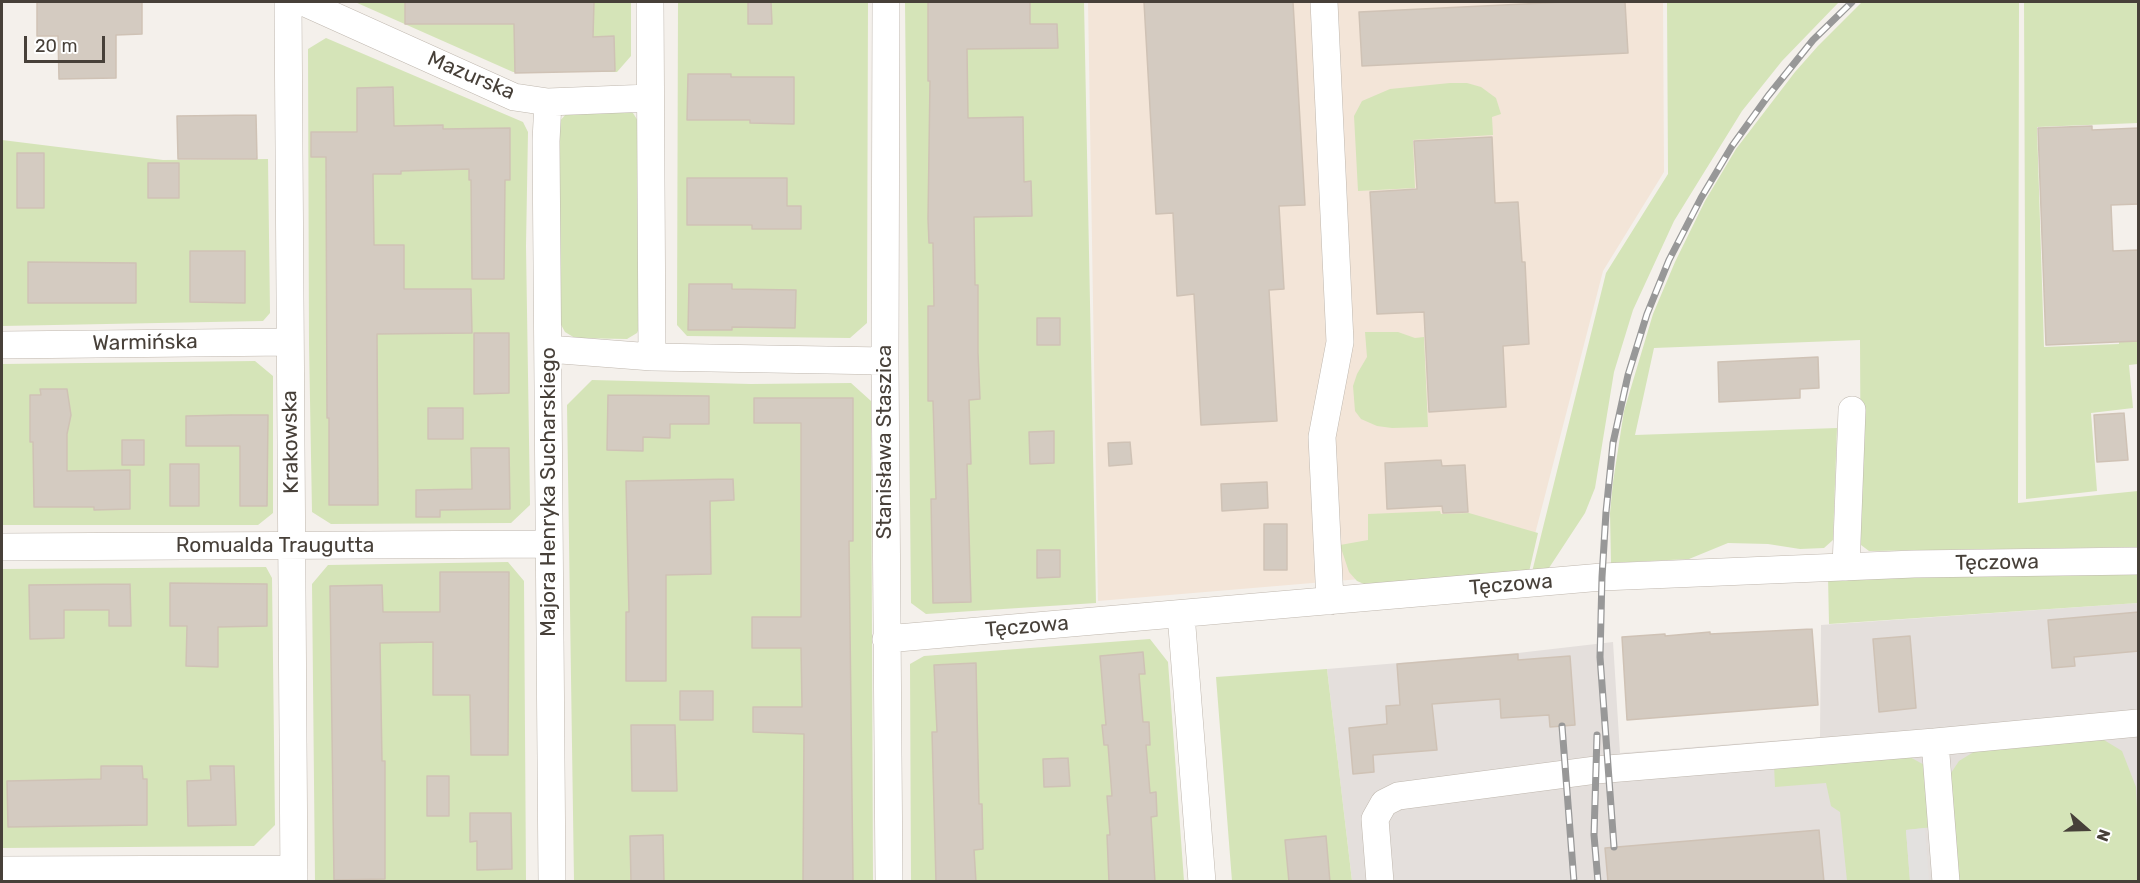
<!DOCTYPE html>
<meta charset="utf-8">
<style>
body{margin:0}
#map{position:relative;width:2140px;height:883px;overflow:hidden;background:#f4f0eb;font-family:Rubik,sans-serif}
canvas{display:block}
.frame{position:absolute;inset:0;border:3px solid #474039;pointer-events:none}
.north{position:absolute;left:2056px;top:799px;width:60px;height:60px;-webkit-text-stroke:4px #fff;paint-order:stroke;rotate:110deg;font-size:16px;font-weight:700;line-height:24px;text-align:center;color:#474039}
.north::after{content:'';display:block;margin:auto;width:21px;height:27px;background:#474039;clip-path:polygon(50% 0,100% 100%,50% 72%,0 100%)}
.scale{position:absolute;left:24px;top:36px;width:81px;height:27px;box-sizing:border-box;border:3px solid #474039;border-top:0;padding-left:8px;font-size:18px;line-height:21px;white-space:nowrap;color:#474039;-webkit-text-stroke:4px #fff;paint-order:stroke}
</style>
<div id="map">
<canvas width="2140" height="883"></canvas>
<div class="frame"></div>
<div class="north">N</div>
<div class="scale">20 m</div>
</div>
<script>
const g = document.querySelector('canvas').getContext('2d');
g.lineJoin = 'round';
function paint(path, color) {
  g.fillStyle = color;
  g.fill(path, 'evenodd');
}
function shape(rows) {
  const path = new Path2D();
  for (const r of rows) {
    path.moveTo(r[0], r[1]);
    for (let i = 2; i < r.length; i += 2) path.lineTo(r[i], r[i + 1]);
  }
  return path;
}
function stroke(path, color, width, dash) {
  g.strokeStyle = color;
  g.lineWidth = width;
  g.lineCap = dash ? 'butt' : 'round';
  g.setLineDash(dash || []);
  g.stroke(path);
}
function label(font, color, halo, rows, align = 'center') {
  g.font = font + ' Rubik,sans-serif';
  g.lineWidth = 4.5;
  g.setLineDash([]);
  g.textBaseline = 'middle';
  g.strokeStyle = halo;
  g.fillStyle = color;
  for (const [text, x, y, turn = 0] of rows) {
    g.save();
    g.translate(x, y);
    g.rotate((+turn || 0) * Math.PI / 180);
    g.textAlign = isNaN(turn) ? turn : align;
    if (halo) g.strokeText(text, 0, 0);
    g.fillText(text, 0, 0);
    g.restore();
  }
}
paint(shape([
 [1088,2,1663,2,1664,172,1603,271,1527,565,1098,601]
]), '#f3e5d8');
paint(shape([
 [2138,603,2138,881,1352,881,1327,669,1518,653,1613,642,1620,753,1820,737,1821,625]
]), '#e4dfdc');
paint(shape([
 [355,2,631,2,631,56,617,72,513,72],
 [678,2,868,2,867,323,850,338,687,336,677,325],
 [905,2,1084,2,1096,603,926,614,911,603],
 [1667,2,1814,2,1814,3,1816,2,1839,2,1782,61,1742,111,1674,221,1633,310,1614,372,1595,488,1585,513,1547,571,1532,572,1606,273,1668,174],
 [1862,2,2019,2,2018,503,2138,491,2138,547,1869,551,1861,545,1860,340,1654,348,1635,435,1837,428,1833,540,1824,548,1800,549,1768,544,1728,543,1689,559,1611,563,1610,513,1613,482,1624,411,1653,314,1675,262,1705,201,1736,149,1795,72,1818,46],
 [2024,2,2138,2,2138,123,2037,127,2044,347,2119,344,2119,335,2138,335,2138,364,2129,365,2133,408,2091,413,2097,491,2026,499],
 [326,38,523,122,528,132,526,246,530,505,511,523,331,524,312,512,309,344,308,49],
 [1450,83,1467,83,1481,87,1496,98,1501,114,1492,117,1493,135,1413,140,1415,188,1358,191,1354,116,1362,101,1390,89],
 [624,108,633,113,638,121,642,322,637,333,627,339,575,338,565,332,559,321,559,122,566,114],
 [2,140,163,160,268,159,270,313,263,321,2,326],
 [1365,332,1398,332,1415,338,1424,337,1428,427,1392,428,1377,426,1361,419,1355,411,1353,386,1357,374,1367,357],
 [255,361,273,376,273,513,258,525,2,525,2,364],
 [592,380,751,384,851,383,871,401,873,881,574,881,567,405],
 [1440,511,1441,514,1469,513,1538,533,1529,572,1364,584,1357,581,1349,572,1340,545,1368,540,1368,514],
 [508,562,524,581,526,881,315,881,312,584,328,565],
 [266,567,272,578,275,825,254,846,2,848,2,569],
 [2138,574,2138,603,1829,624,1828,576],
 [1150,639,1168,662,1184,881,911,881,910,664,924,656],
 [1327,669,1352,881,1232,881,1216,677],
 [2104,740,2122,751,2136,787,2138,829,2138,881,1954,881,1949,776,1959,761,1977,750],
 [1908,756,1928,767,1933,827,1906,830,1910,881,1847,881,1840,812,1831,806,1826,783,1775,787,1774,765]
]), '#d5e4b8');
paint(shape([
 [1925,828,1929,881,1910,881,1906,830]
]), '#e3e1df');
const building = shape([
 [37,2,142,2,142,34,116,35,116,78,59,79,58,36,37,36,37,2],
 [405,2,594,2,593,37,614,36,615,71,515,73,514,24,405,24,405,2],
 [748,2,771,2,772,24,748,24,748,2],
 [928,2,1030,2,1030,24,1057,24,1058,48,967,49,968,118,1023,117,1024,182,1031,181,1032,216,974,217,975,285,978,285,978,353,980,399,969,400,971,464,967,464,971,602,933,603,931,499,936,499,933,401,928,401,928,306,934,306,933,243,929,243,928,219,930,81,928,81,928,2],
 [1144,2,1293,2,1305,205,1279,206,1284,289,1269,290,1277,421,1201,425,1194,294,1177,296,1173,213,1156,214,1144,2],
 [1565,2,1625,2,1628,53,1362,66,1359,12,1565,2],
 [688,74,731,74,731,77,794,77,794,124,750,123,750,120,687,120,688,74],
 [393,87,394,126,443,125,443,129,510,128,510,180,505,180,504,279,472,279,471,180,469,180,469,169,401,171,401,174,373,174,374,245,404,245,404,289,471,289,472,333,377,334,378,505,329,505,329,418,327,418,326,157,311,157,311,132,357,132,357,88,393,87],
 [256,115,257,159,178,159,177,116,256,115],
 [2092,126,2092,130,2139,128,2139,204,2111,205,2113,251,2139,250,2139,341,2046,345,2038,128,2092,126],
 [1492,137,1495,203,1518,202,1522,262,1525,262,1529,344,1503,346,1506,407,1429,412,1424,312,1377,314,1370,192,1417,189,1414,141,1492,137],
 [17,153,44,153,44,208,17,208,17,153],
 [148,163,179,163,179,198,148,198,148,163],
 [687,178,787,178,787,206,801,206,801,229,752,229,752,225,687,225,687,178],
 [190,251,245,251,245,303,190,302,190,251],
 [28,262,136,263,136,303,28,303,28,262],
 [689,284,732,284,732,289,796,290,795,328,732,327,732,330,688,330,689,284],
 [1037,318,1060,318,1060,345,1037,345,1037,318],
 [474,333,509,333,509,393,474,394,474,333],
 [1818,357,1819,388,1800,389,1800,398,1719,402,1718,362,1818,357],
 [40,389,67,389,71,415,67,434,67,471,130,470,130,509,94,510,94,507,34,507,33,442,30,442,30,395,41,395,40,389],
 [608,395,709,396,709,424,670,424,670,438,643,437,643,451,607,450,608,395],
 [754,398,853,398,853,541,849,541,853,882,803,882,804,734,753,732,753,707,802,707,801,648,752,648,752,617,801,617,801,423,754,423,754,398],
 [428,408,463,408,463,439,428,439,428,408],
 [2124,413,2128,460,2097,462,2094,415,2124,413],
 [232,415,268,415,267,506,240,506,240,446,186,446,186,416,232,415],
 [1054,431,1054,463,1030,464,1029,432,1054,431],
 [122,440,144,440,144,465,122,465,122,440],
 [1130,442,1132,464,1109,466,1108,443,1130,442],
 [471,448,509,448,510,509,440,510,440,517,416,517,416,490,472,489,471,448],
 [1441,460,1442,466,1465,465,1468,512,1443,513,1442,506,1387,509,1385,463,1441,460],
 [170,464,199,464,199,506,170,506,170,464],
 [733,479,734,500,710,501,711,574,666,575,666,681,626,681,626,612,629,612,626,481,733,479],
 [1267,482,1268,508,1222,511,1221,484,1267,482],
 [1264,524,1287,524,1287,570,1264,570,1264,524],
 [1037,550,1060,550,1060,577,1037,578,1037,550],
 [440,572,509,572,508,755,471,755,470,695,433,695,433,642,380,643,382,761,385,761,385,879,334,880,330,586,382,585,383,612,440,612,440,572],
 [170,583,267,584,267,626,218,627,218,667,186,666,187,626,170,626,170,583],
 [130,584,131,626,109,626,109,610,64,610,64,638,30,639,29,585,130,584],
 [2139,612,2139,651,2074,657,2075,666,2052,668,2048,620,2139,612],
 [1812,629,1818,705,1627,720,1622,637,1665,634,1665,636,1710,632,1710,634,1812,629],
 [1910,636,1916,708,1879,712,1873,639,1910,636],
 [1143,652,1145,674,1139,674,1143,722,1149,722,1150,745,1146,745,1150,793,1156,792,1157,816,1151,817,1155,882,1109,882,1107,835,1110,835,1107,796,1112,796,1108,745,1104,745,1102,725,1106,725,1100,656,1143,652],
 [1518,654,1518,660,1570,656,1575,725,1550,727,1549,715,1501,718,1500,699,1432,704,1437,750,1373,755,1374,772,1353,774,1349,728,1387,724,1386,706,1400,705,1397,664,1518,654],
 [976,663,979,804,982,804,983,849,974,850,976,882,936,882,932,732,937,732,934,665,976,663],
 [680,691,713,691,713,720,680,720,680,691],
 [631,725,675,725,677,791,632,791,631,725],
 [1068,758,1070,786,1044,787,1043,759,1068,758],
 [101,766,142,766,143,779,147,779,147,825,8,827,7,781,101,779,101,766],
 [210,766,234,766,236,825,188,826,187,781,211,780,210,766],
 [427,776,449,776,449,816,427,816,427,776],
 [470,813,511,813,512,869,477,870,477,841,470,842,470,813],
 [1819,830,1824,882,1608,882,1605,848,1819,830],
 [663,835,664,882,631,882,630,836,663,835],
 [1326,836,1330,882,1289,882,1285,840,1326,836]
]);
paint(building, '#d4cbc1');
stroke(building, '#cfc2b5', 1.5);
const minor = shape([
 [288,2,294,882],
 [303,2,514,97,548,102,650,98],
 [650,2,652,357],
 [886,2,885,361,889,882],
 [1324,2,1340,342,1322,437,1330,601],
 [548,102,546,141,552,882],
 [2,345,289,342],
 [548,349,652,357,885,361],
 [2,547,549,544],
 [1846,567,1852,410],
 [1181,614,1202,882],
 [886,639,1602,577,1914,564,2138,561],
 [2,870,294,869],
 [1380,882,1375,819,1384,803,1398,796,1596,770,1935,742],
 [1946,882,1935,742,2138,723]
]);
stroke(minor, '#bfb7ae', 28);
stroke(minor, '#fff', 27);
const rail = shape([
 [1562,726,1574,882],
 [1597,735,1594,835,1598,882],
 [1614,847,1600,657,1602,577,1606,512,1613,443,1628,375,1647,314,1669,260,1701,198,1732,146,1768,96,1813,40,1852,2]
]);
stroke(rail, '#989898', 7);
stroke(rail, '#fff', 4.5, [14]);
label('21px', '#474039', '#fff', [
 ["Mazurska",471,76,23],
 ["Warmińska",145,343,-1],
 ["Krakowska",291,442,-91],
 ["Stanisława Staszica",885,442,-90],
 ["Majora Henryka Sucharskiego",549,492,-90],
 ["Romualda Traugutta",275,546],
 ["Tęczowa",1997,563,-1],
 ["Tęczowa",1511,585,-5],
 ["Tęczowa",1027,627,-5]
]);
</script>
